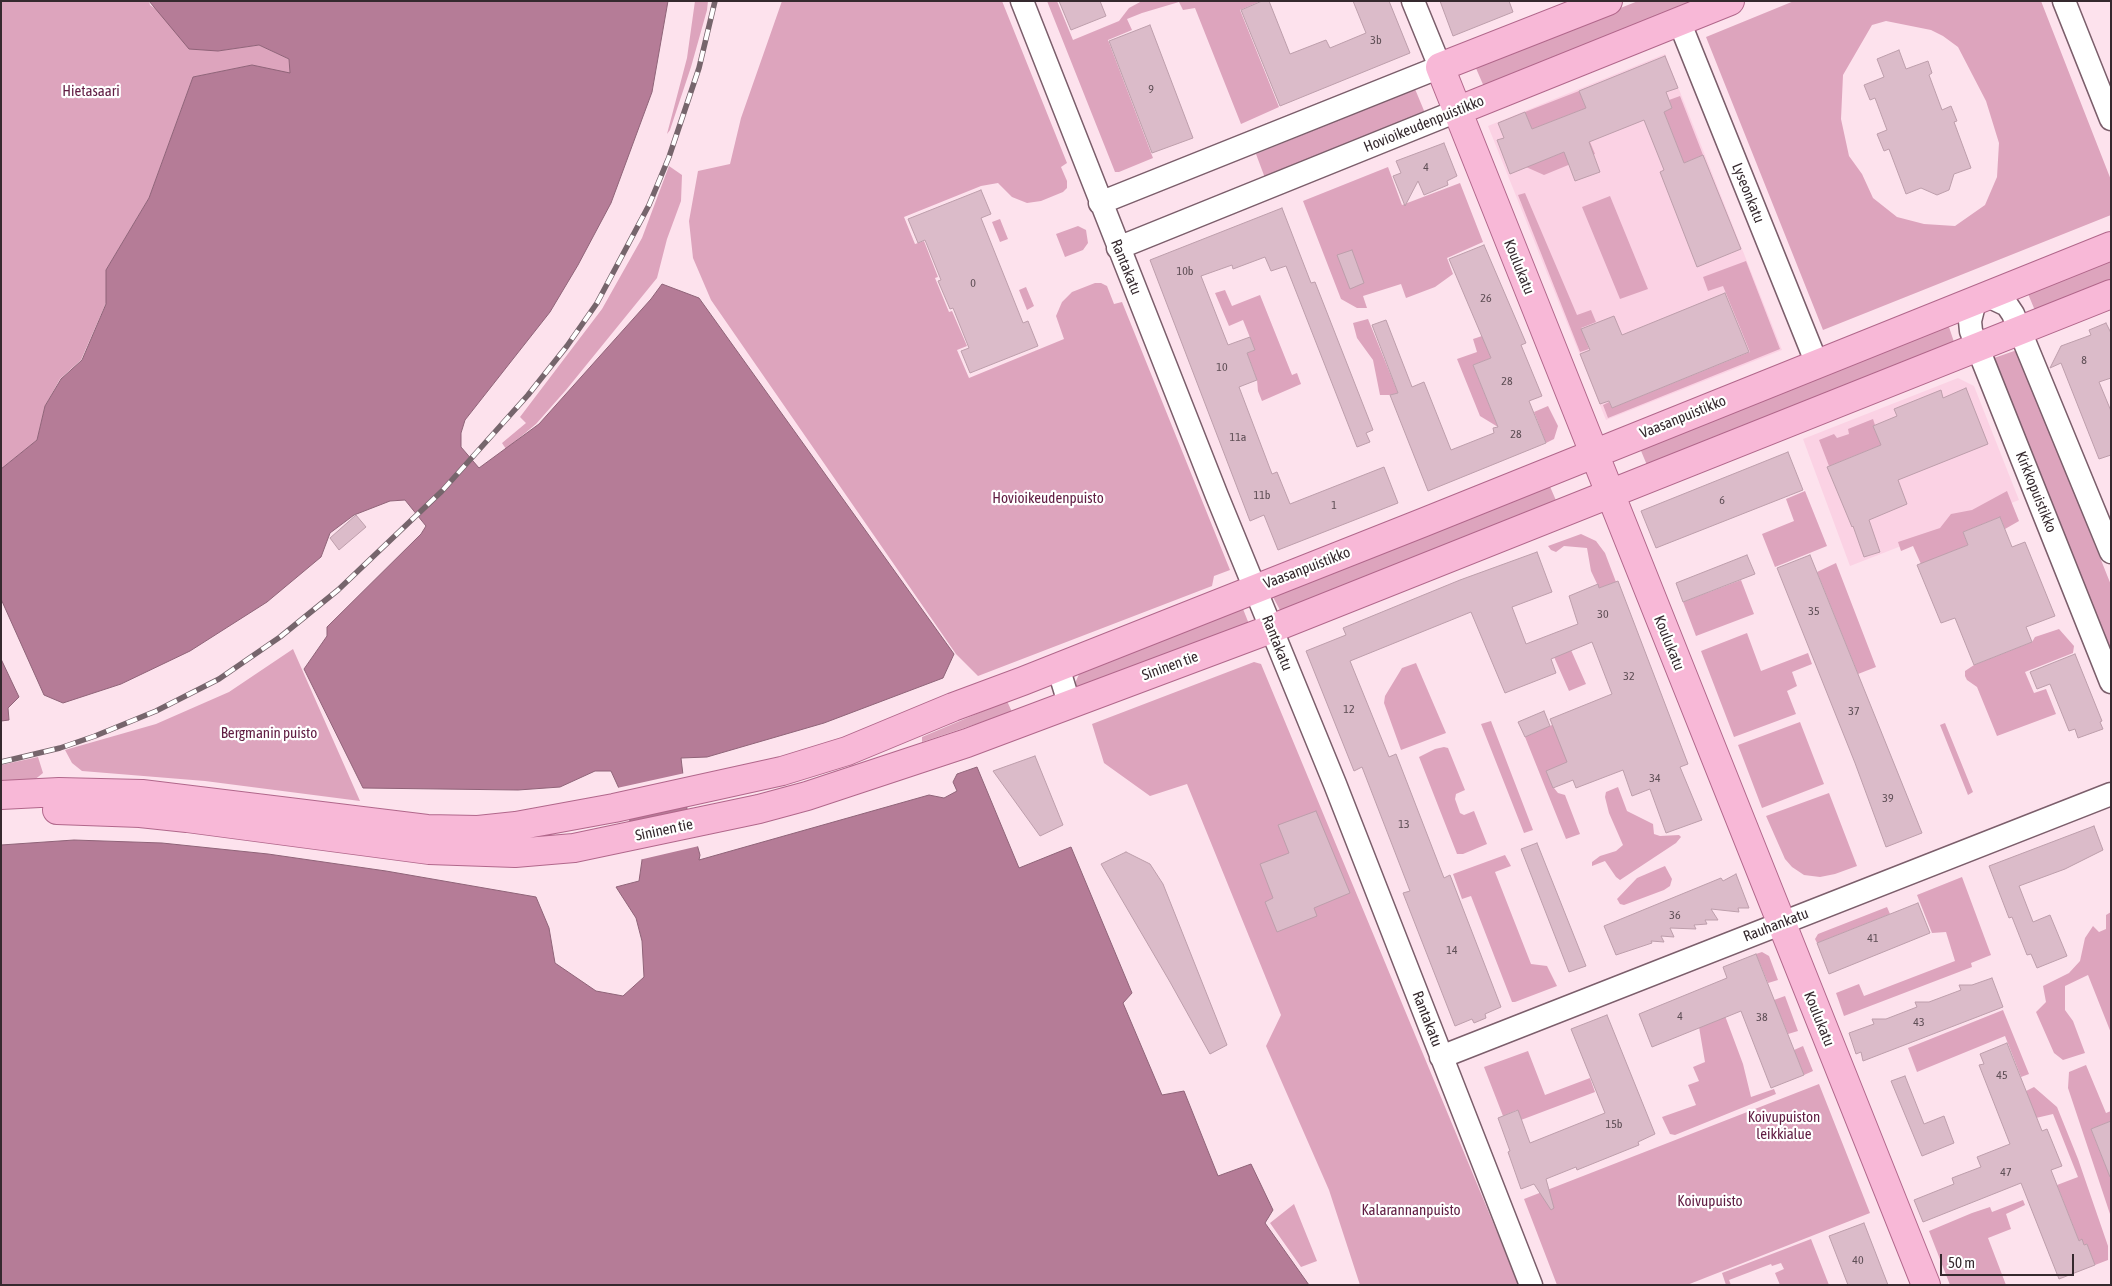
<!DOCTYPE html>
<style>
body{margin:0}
#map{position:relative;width:2112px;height:1286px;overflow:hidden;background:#fde2ed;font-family:"Asap Condensed",sans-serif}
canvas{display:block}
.frame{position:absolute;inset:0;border:2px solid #35292e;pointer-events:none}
.scale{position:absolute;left:1940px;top:1254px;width:134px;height:22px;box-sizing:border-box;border:2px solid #35292e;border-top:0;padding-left:6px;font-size:15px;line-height:18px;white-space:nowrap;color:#35292e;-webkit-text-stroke:4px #fff;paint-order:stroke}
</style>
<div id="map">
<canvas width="2112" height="1286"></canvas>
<div class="frame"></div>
<div class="scale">50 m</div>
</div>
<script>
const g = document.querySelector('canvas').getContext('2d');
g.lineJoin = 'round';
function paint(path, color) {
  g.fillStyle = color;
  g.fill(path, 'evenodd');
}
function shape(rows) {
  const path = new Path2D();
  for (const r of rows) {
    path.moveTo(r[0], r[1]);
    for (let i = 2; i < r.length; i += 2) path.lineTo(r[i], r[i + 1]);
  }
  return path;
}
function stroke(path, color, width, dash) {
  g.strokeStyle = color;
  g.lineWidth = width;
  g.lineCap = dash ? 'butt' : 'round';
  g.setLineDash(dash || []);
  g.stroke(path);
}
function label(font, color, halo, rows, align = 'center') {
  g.font = font + ' "Asap Condensed",sans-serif';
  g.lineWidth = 4.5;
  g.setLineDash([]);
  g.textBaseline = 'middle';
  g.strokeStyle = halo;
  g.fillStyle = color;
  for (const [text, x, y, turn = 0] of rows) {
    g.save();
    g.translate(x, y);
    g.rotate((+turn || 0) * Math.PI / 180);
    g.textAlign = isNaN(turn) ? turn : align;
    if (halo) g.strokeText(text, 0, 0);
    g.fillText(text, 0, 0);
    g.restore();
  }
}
paint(shape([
 [1665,54,1782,350,1606,420,1488,126],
 [1958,378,1974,386,2019,500,1850,566,1803,439]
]), '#fbd2e4');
paint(shape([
 [1,1,149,1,150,5,218,51,259,45,289,59,290,74,252,65,193,77,149,198,106,270,106,303,81,360,60,379,45,406,37,440,1,469],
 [695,1,708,1,707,10,691,67,670,130,667,134,687,58],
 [782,1,1002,1,1067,163,1061,167,1067,181,1067,188,1063,192,1041,201,1027,203,1012,197,998,183,981,186,904,217,915,244,924,241,938,277,935,278,949,312,952,311,967,346,957,350,969,378,1064,339,1056,316,1062,302,1072,292,1095,283,1101,283,1107,286,1114,304,1122,302,1230,570,1214,576,1212,586,978,676,956,654,711,300,693,258,689,221,698,171,730,164,741,118],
 [1047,1,1057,1,1073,40,1119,21,1129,8,1142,1,1261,1,1240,10,1279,107,1241,124,1195,8,1183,10,1179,2,1142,13,1127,19,1132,30,1108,40,1153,158,1119,172,1115,172],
 [1638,1,1706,1,1485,89,1475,66],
 [1794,1,2041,1,2111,180,2111,215,1823,330,1706,37],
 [1886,21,1931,30,1943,36,1958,47,1986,101,1999,143,1997,177,1985,205,1955,226,1924,224,1897,217,1873,198,1862,174,1849,156,1841,119,1843,75,1872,25],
 [1415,89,1425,113,1265,178,1256,154],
 [1579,91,1586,108,1532,129,1525,112],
 [1680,96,1703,155,1684,163,1664,112,1672,108,1669,100],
 [1590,142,1595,154,1544,175,1526,167],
 [669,166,682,175,681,201,667,239,657,278,566,390,536,424,506,449,502,443,526,423,520,417,602,309,642,238],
 [1388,167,1402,205,1460,183,1483,242,1447,258,1453,274,1435,287,1406,298,1401,284,1363,296,1367,308,1357,308,1341,299,1303,201],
 [1525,193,1577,315,1591,310,1596,322,1581,328,1589,349,1580,352,1518,195],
 [1610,196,1648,289,1620,299,1582,207],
 [1000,219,1008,239,1000,242,992,222],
 [1078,226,1086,230,1088,243,1083,250,1065,257,1056,234],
 [2111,255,2111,282,2036,313,2026,289],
 [1746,261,1780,349,1608,418,1603,405,1609,402,1612,408,1750,352,1723,286,1708,291,1703,277],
 [1026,287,1034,306,1027,310,1019,290],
 [1225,290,1232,306,1260,295,1292,375,1297,373,1301,384,1262,401,1258,391,1257,380,1247,353,1255,350,1243,320,1229,326,1215,293],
 [1368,319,1398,393,1390,395,1380,395,1373,360,1357,338,1353,323],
 [1947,321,1955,345,1649,470,1639,446],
 [1482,336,1491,358,1473,365,1498,427,1480,416,1457,359,1477,352,1473,339],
 [2017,350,2111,585,2111,651,1994,358],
 [1548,406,1558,426,1554,439,1546,443,1534,412],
 [1873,419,1875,425,1873,426,1881,445,1829,466,1819,440,1834,434,1837,438,1849,434,1848,429],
 [1548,482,1558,505,1285,613,1280,610,1273,597],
 [1805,491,1827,546,1775,567,1762,534,1794,521,1786,499],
 [2007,491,2019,521,2005,529,2000,517,1963,532,1968,545,1921,564,1913,546,1901,551,1898,542,1940,528,1951,514,1972,510],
 [1581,534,1596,541,1605,553,1616,582,1599,588,1591,571,1587,548,1564,546,1556,552,1551,550,1548,546],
 [1836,563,1876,667,1858,674,1817,572],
 [1741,580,1754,614,1696,636,1683,602],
 [1236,608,1243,609,1249,624,1075,691,1075,683,1081,670],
 [2059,629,2074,646,2073,653,2025,672,2034,693,2046,689,2056,714,1997,736,1977,687,1967,680,1965,676,1965,671,1974,665,2032,642,2035,637],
 [1747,633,1761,671,1808,653,1812,664,1792,672,1797,686,1787,691,1796,714,1734,737,1701,651],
 [293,649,360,801,205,781,82,771,72,763,65,750,156,724,229,692],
 [1571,650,1586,684,1569,691,1554,657],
 [1254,662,1261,664,1519,1285,1360,1285,1329,1190,1266,1046,1281,1015,1187,784,1150,796,1104,763,1092,724],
 [1416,663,1446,733,1401,750,1384,703,1385,696,1402,668],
 [1007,701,1012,712,922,742,922,737],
 [1491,721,1533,830,1524,833,1481,724],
 [1800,722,1824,784,1762,808,1738,745],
 [1945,723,1973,792,1968,795,1940,725],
 [1552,725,1624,726,1566,763,1547,771,1554,788,1558,793,1565,795,1580,834,1566,839,1525,737],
 [1444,747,1448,748,1465,790,1456,794,1455,799,1460,813,1464,815,1474,811,1487,844,1463,854,1457,854,1419,757,1435,749],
 [38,757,43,773,33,781,1,785,1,765],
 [1618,787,1627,811,1653,824,1654,834,1660,836,1679,835,1681,837,1676,843,1620,880,1616,877,1605,861,1592,866,1592,862,1600,856,1616,851,1623,845,1609,813,1605,797,1606,792],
 [1829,793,1857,866,1835,874,1820,877,1804,875,1792,867,1785,859,1766,816],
 [1505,855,1511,866,1495,872,1531,964,1547,966,1557,986,1515,1002,1512,1002,1471,896,1462,899,1453,874],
 [1665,866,1672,879,1670,886,1664,890,1624,905,1620,904,1617,899,1637,878],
 [1962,877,1991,955,1971,963,1972,967,1844,1016,1836,993,1859,984,1864,996,1955,961,1946,932,1932,933,1917,895],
 [1887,907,1890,914,1817,943,1815,939,1818,934],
 [2111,912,2111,1033,2088,975,2065,986,2065,1010,2073,1021,2085,1053,2063,1060,2054,1053,2036,1012,2046,1002,2043,986,2069,973,2080,961,2085,938,2093,926,2099,932,2106,929,2106,915],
 [1762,952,1769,956,1778,980,1768,983,1756,954],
 [1707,986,1715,989,1743,1064,1751,1097,1774,1089,1776,1094,1675,1135,1670,1134,1662,1117,1696,1105,1688,1085,1699,1081,1693,1067,1705,1062,1699,1027,1720,1019],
 [1785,996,1798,1031,1788,1034,1774,1000],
 [2003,1010,2029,1074,2021,1077,2005,1036,1917,1072,1908,1048],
 [1803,1046,1813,1071,1804,1075,1794,1050],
 [1528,1051,1545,1095,1590,1078,1595,1092,1521,1120,1517,1110,1503,1116,1484,1067],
 [2086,1065,2106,1113,2111,1111,2111,1121,2091,1129,2111,1179,2111,1217,2068,1088,2069,1072],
 [1819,1084,1870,1213,1687,1285,1557,1285,1524,1199],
 [2034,1087,2057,1107,2078,1159,2108,1246,2108,1260,2095,1265,2087,1244,2084,1245,2082,1240,2079,1241,2057,1185,2078,1177,2053,1114,2036,1118,2026,1091],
 [2023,1200,2025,1205,2006,1214,2011,1229,1988,1238,2006,1285,1950,1285,1929,1231,1972,1213,1990,1207,1992,1212],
 [1294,1204,1317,1261,1301,1267,1270,1223],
 [1811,1239,1829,1285,1780,1285,1775,1273,1784,1269,1781,1263,1772,1266,1771,1264,1729,1280,1731,1285,1726,1285,1722,1273]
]), '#dda4bd');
const water = shape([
 [149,1,668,1,652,92,611,203,578,265,550,312,465,420,461,433,461,447,479,468,539,424,651,299,662,284,699,298,954,654,943,678,824,723,707,757,681,758,687,809,700,855,699,860,929,795,944,798,957,791,953,782,957,774,977,767,1019,868,1071,847,1132,993,1123,1003,1162,1095,1184,1091,1218,1176,1251,1164,1273,1210,1265,1223,1309,1285,1,1285,1,845,74,840,162,843,268,854,386,871,536,897,549,928,555,963,596,991,623,996,644,977,642,941,636,918,616,887,639,881,642,860,622,795,611,771,595,771,560,787,518,790,363,788,304,669,327,636,327,627,421,534,426,526,405,500,390,501,354,515,330,533,321,557,267,602,190,651,121,684,63,703,44,695,1,599,1,469,37,440,45,406,61,379,82,360,106,304,106,270,149,198,193,77,252,65,290,73,289,59,259,45,218,51,189,49,149,1],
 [1,659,19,697,8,708,9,720,1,721,1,659]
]);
paint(water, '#b57c97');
stroke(water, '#8f6378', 1);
paint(shape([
 [685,773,689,805,620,796,617,788],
 [690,814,699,846,639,860,629,827]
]), '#fde2ed');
const building = shape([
 [1059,1,1100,1,1106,16,1071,30,1059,1],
 [1262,1,1269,1,1290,54,1326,40,1330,48,1366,33,1353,1,1389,1,1410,53,1280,106,1241,10,1262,1],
 [1440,1,1509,1,1513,12,1453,36,1440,1],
 [1150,25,1193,138,1152,153,1109,41,1150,25],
 [1899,50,1906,69,1928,61,1932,73,1929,75,1942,110,1951,106,1957,121,1954,122,1971,168,1954,174,1949,190,1937,195,1921,188,1906,194,1889,149,1884,151,1877,134,1887,130,1875,98,1870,100,1864,85,1884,77,1877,59,1899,50],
 [1665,56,1678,88,1666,92,1672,108,1664,112,1684,163,1703,155,1741,249,1697,267,1660,172,1664,170,1644,120,1589,142,1600,172,1575,181,1564,152,1510,174,1497,140,1504,138,1498,123,1525,112,1532,129,1586,108,1579,91,1665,56],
 [1444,143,1457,176,1447,181,1448,185,1424,195,1418,181,1405,206,1393,176,1401,173,1396,161,1444,143],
 [981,190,991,214,981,218,1023,323,1028,321,1038,346,970,373,961,351,969,348,953,308,950,309,938,281,941,280,925,240,918,243,908,219,981,190],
 [1282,208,1311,283,1315,282,1373,430,1366,433,1370,442,1357,447,1286,266,1271,271,1265,257,1233,269,1232,265,1201,276,1228,345,1250,337,1255,350,1247,353,1257,380,1239,387,1272,474,1277,472,1290,504,1384,467,1398,503,1278,550,1264,515,1250,521,1150,260,1282,208],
 [1484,245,1526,343,1521,345,1542,396,1529,401,1546,443,1428,491,1390,395,1398,393,1372,325,1386,320,1412,387,1424,382,1451,450,1494,433,1493,428,1498,427,1473,365,1491,358,1449,259,1484,245],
 [1352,250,1364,283,1350,289,1337,255,1352,250],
 [1725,293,1749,352,1612,408,1609,401,1600,404,1580,354,1590,350,1581,329,1614,316,1622,335,1725,293],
 [2106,323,2111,333,2111,378,2099,382,2111,411,2111,455,2099,459,2061,363,2050,368,2061,346,2091,335,2089,330,2106,323],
 [1966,388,1988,444,1898,480,1907,504,1869,520,1880,552,1864,557,1853,526,1852,527,1827,467,1881,445,1873,426,1897,416,1894,409,1941,390,1943,398,1966,388],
 [1788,452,1803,490,1656,548,1641,511,1788,452],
 [356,515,366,527,339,550,330,538,356,515],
 [2000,517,2012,547,2025,542,2055,616,2026,627,2032,642,1974,665,1955,618,1941,623,1917,565,1968,545,1963,532,2000,517],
 [1537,552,1552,592,1512,607,1526,644,1578,624,1569,596,1598,584,1599,588,1618,581,1688,764,1680,767,1702,820,1666,833,1650,789,1632,796,1623,770,1576,788,1573,780,1553,788,1546,771,1567,762,1550,719,1612,694,1592,642,1551,659,1556,673,1505,693,1471,612,1350,661,1389,757,1396,754,1444,878,1450,875,1501,1007,1485,1014,1486,1018,1474,1023,1472,1019,1455,1026,1403,893,1410,891,1362,767,1354,771,1306,651,1346,635,1343,628,1460,580,1537,552],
 [1747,555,1755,574,1683,602,1676,583,1747,555],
 [1810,555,1922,833,1886,847,1855,763,1777,568,1810,555],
 [2075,654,2102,721,2100,722,2103,729,2078,738,2075,729,2069,731,2050,684,2037,689,2030,672,2075,654],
 [1544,711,1550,726,1525,737,1518,722,1544,711],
 [1035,756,1063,825,1040,836,993,771,1035,756],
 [1316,811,1350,893,1314,908,1317,916,1277,932,1265,902,1273,898,1260,864,1289,853,1278,825,1316,811],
 [2094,826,2103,850,2065,869,2019,886,2033,922,2050,915,2067,956,2037,968,2031,954,2027,955,2012,917,2009,918,1989,866,2094,826],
 [1537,843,1586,966,1569,972,1521,849,1537,843],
 [1126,852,1150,864,1163,884,1227,1045,1210,1054,1170,982,1101,864,1126,852],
 [1736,874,1749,908,1738,908,1739,912,1711,909,1718,920,1705,920,1707,924,1694,925,1696,929,1670,928,1674,937,1661,936,1664,942,1651,941,1652,943,1616,955,1604,926,1721,878,1723,881,1736,874],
 [1918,903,1930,933,1829,974,1817,943,1918,903],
 [1756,954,1804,1075,1771,1088,1741,1011,1652,1047,1639,1014,1727,978,1723,967,1756,954],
 [1992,978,2003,1007,1863,1061,1861,1052,1856,1054,1849,1033,1874,1024,1872,1019,1886,1019,1917,1007,1915,1002,1929,1002,1961,990,1959,985,1972,985,1992,978],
 [1607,1015,1655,1134,1638,1142,1639,1145,1577,1170,1576,1167,1546,1179,1554,1208,1551,1210,1534,1184,1521,1189,1508,1152,1510,1151,1498,1118,1518,1110,1530,1143,1605,1113,1571,1029,1607,1015],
 [2007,1043,2042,1131,2047,1129,2062,1166,2051,1170,2079,1241,2082,1239,2084,1245,2087,1244,2095,1265,2059,1279,2021,1183,1923,1222,1914,1200,1954,1184,1952,1178,1981,1167,1977,1157,2010,1144,1979,1065,1984,1064,1980,1054,2007,1043],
 [1905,1076,1924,1124,1944,1116,1954,1143,1922,1156,1891,1081,1905,1076],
 [2111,1121,2111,1177,2110,1177,2091,1129,2111,1121],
 [1864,1223,1888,1285,1848,1285,1829,1236,1864,1223]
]);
paint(building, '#dbbbc9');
stroke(building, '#bd9eab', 1);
const minor = shape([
 [1022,1,1217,496,1335,784,1531,1285],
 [2064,1,2111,119],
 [1679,21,1817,364],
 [1100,203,1440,67,1413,1],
 [1118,248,1457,111],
 [1988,296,2007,305,2013,314,2111,552],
 [1975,301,1970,321,1971,331,2111,682],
 [1058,667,1069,703],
 [1441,1057,2111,794]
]);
const major = shape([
 [1608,1,1440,67,1926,1285],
 [1457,111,1730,1],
 [1,795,59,792,142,794,427,829,478,830,516,826,614,808,782,771,847,751,953,707,1023,681,1422,523,2111,246],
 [57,810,140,813,187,818,429,850,515,853,574,848,759,809,807,796,967,743,1271,629,2111,294]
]);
stroke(minor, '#7b5e6b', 25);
stroke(major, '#b1678b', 30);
stroke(minor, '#fff', 22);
stroke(major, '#f8b8d7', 28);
const rail = shape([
 [1,762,60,748,95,736,156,711,219,679,280,637,338,590,442,491,528,395,567,346,597,303,649,205,669,157,699,68,715,1]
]);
stroke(rail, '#76656c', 5.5);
stroke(rail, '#fff', 4, [11]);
label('12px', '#5e4e55', null, [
 ["3b",1376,40],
 ["9",1151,89],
 ["4",1426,167],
 ["10b",1185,271],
 ["0",973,283],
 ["26",1486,298],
 ["8",2084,360],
 ["10",1222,367],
 ["28",1507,381],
 ["28",1516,434],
 ["11a",1238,437],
 ["11b",1262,495],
 ["6",1722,500],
 ["1",1334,505],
 ["35",1814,611],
 ["30",1603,614],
 ["32",1629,676],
 ["12",1349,709],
 ["37",1854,711],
 ["34",1655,778],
 ["39",1888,798],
 ["13",1404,824],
 ["36",1675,915],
 ["41",1873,938],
 ["14",1452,950],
 ["4",1680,1016],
 ["38",1762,1017],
 ["43",1919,1022],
 ["45",2002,1075],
 ["15b",1614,1124],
 ["47",2006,1172],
 ["40",1858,1260]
]);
label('15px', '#601c42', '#fff', [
 ["Hietasaari",91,91],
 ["Hovioikeudenpuisto",1048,498],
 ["Bergmanin puisto",269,733],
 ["Koivupuiston",1784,1117],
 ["leikkialue",1784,1134],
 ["Koivupuisto",1710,1201],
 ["Kalarannanpuisto",1411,1210]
]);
label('15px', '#35292e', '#fff', [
 ["Hovioikeudenpuistikko",1424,124,-22],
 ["Lyseonkatu",1748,193,68],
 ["Rantakatu",1126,267,68],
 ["Koulukatu",1519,267,68],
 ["Vaasanpuistikko",1683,417,-22],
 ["Kirkkopuistikko",2036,492,68],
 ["Vaasanpuistikko",1307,568,-21],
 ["Rantakatu",1277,643,68],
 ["Koulukatu",1669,643,68],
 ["Sininen tie",1170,666,-20],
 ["Sininen tie",664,830,-12],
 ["Rauhankatu",1776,925,-21],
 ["Rantakatu",1427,1019,69],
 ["Koulukatu",1819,1019,68]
]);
</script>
